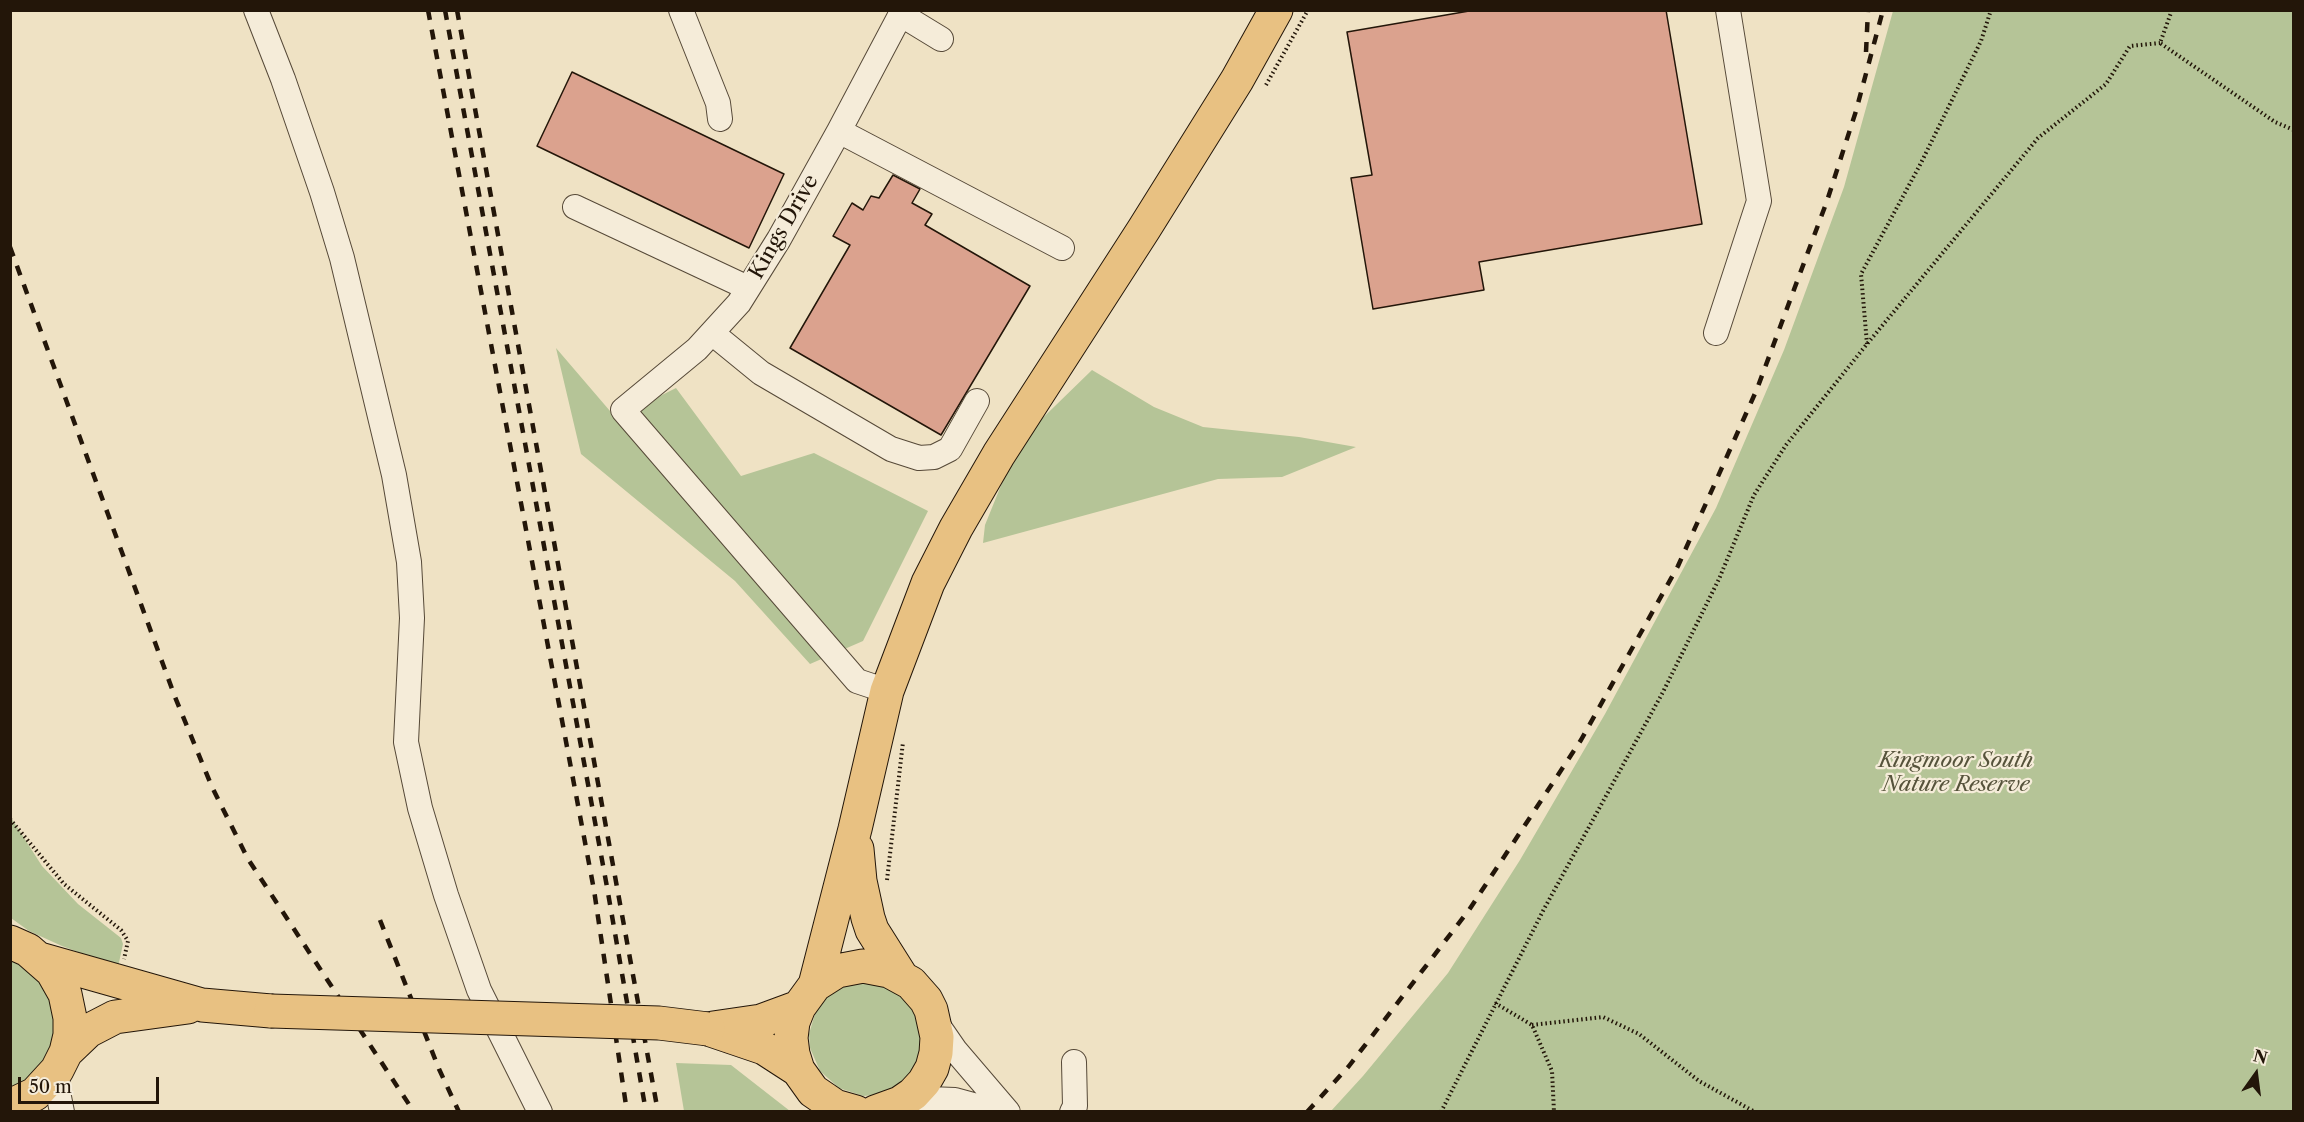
<!DOCTYPE html>
<style>
body{margin:0}
#map{position:relative;width:2304px;height:1122px;overflow:hidden;background:#efe2c4;font-family:"Libre Caslon Text",serif}
canvas{display:block}
.frame{position:absolute;inset:0;border:12px solid #231609;pointer-events:none}
.north{position:absolute;left:2226px;top:1044px;width:60px;height:60px;-webkit-text-stroke:4px #f5ecd9;paint-order:stroke;rotate:14deg;font-size:16px;font-weight:700;line-height:24px;text-align:center;color:#231609}
.north::after{content:'';display:block;margin:auto;width:21px;height:27px;background:#231609;clip-path:polygon(50% 0,100% 100%,50% 72%,0 100%)}
.scale{position:absolute;left:18px;top:1077px;width:141px;height:27px;box-sizing:border-box;border:3px solid #231609;border-top:0;padding-left:8px;font-size:18px;line-height:21px;white-space:nowrap;color:#231609;-webkit-text-stroke:4px #f5ecd9;paint-order:stroke}
</style>
<div id="map">
<canvas width="2304" height="1122"></canvas>
<div class="frame"></div>
<div class="north">N</div>
<div class="scale">50 m</div>
</div>
<script>
const g = document.querySelector('canvas').getContext('2d');
g.lineJoin = 'round';
function paint(path, color) {
  g.fillStyle = color;
  g.fill(path, 'evenodd');
}
function shape(rows) {
  const path = new Path2D();
  for (const r of rows) {
    path.moveTo(r[0], r[1]);
    for (let i = 2; i < r.length; i += 2) path.lineTo(r[i], r[i + 1]);
  }
  return path;
}
function stroke(path, color, width, dash) {
  g.strokeStyle = color;
  g.lineWidth = width;
  g.lineCap = dash ? 'butt' : 'round';
  g.setLineDash(dash || []);
  g.stroke(path);
}
function label(font, color, halo, rows, align = 'center') {
  g.font = font + ' "Libre Caslon Text",serif';
  g.lineWidth = 4.5;
  g.setLineDash([]);
  g.textBaseline = 'middle';
  g.strokeStyle = halo;
  g.fillStyle = color;
  for (const [text, x, y, turn = 0] of rows) {
    g.save();
    g.translate(x, y);
    g.rotate((+turn || 0) * Math.PI / 180);
    g.textAlign = isNaN(turn) ? turn : align;
    if (halo) g.strokeText(text, 0, 0);
    g.fillText(text, 0, 0);
    g.restore();
  }
}
paint(shape([
 [1893,11,2293,11,2293,1111,1331,1111,1363,1076,1448,973,1520,860,1605,714,1716,508,1784,350,1844,187],
 [556,348,616,418,676,388,741,476,814,453,928,511,863,641,810,664,735,581,581,454],
 [1092,370,1154,407,1203,427,1299,437,1356,447,1282,477,1218,479,983,543,985,525,1019,441],
 [10,816,42,866,78,904,121,938,123,944,118,967,62,946,29,931,11,918],
 [11,954,21,959,53,995,55,1042,44,1064,27,1081,11,1089],
 [862,978,900,988,926,1030,918,1068,900,1086,876,1095,863,1096,839,1088,820,1071,810,1048,809,1034,817,1007,836,988],
 [676,1063,731,1065,790,1111,684,1111]
]), '#b5c497');
const building = shape([
 [1475,10,1666,10,1702,224,1479,262,1484,290,1373,309,1351,178,1372,175,1347,32,1475,10],
 [572,72,784,174,749,248,537,146,572,72],
 [893,175,920,189,912,203,932,214,925,225,1030,286,941,435,790,348,850,245,833,236,852,203,863,210,871,196,879,198,893,175]
]);
paint(building, '#dba28e');
stroke(building, '#231609', 1.5);
const minor = shape([
 [256,10,283,79,322,192,342,258,394,475,409,562,412,618,406,742,420,808,446,895,479,990,540,1112],
 [681,10,718,103,720,119],
 [900,14,941,39],
 [839,131,1062,248],
 [575,207,748,288],
 [712,333,761,373,891,449,919,458,934,457,950,449,977,401],
 [1716,333,1759,201,1728,10],
 [887,691,857,681,623,410,697,349,739,303,779,239,839,131,903,10],
 [935,1021,955,1050,1008,1112],
 [57,1070,58,1092,62,1112],
 [900,1103,929,1099,955,1100,999,1112],
 [1072,1112,1075,1106,1074,1062]
]);
const highway = shape([
 [857,849,860,881,868,918,872,930,901,976],
 [10,942,28,950,52,971,65,994,70,1018,70,1035,66,1052,57,1070,35,1094,10,1106],
 [40,959,202,1005,271,1011],
 [815,985,855,829,887,691,928,583,956,528,999,454,1144,229,1237,80,1276,10],
 [713,1028,761,1021,799,1007],
 [708,1029,764,1048,798,1070],
 [66,1052,88,1031,115,1017,188,1007],
 [856,1112,835,1106,813,1091,798,1070,793,1054,791,1038,793,1022,799,1007,815,985,837,971,863,966,889,971,911,983,926,1000,931,1010,937,1037,936,1053,932,1068,924,1082,913,1094,900,1103,875,1112]
]);
stroke(minor, '#564938', 26);
stroke(highway, '#231609', 35);
stroke(shape([
 [2172,10,2160,43,2275,122,2294,130],
 [1266,85,1308,10],
 [1867,344,1861,274,1921,163,1981,41,1991,10],
 [10,819,64,884,121,930,128,941,124,959],
 [887,880,903,742],
 [1495,1003,1532,1025,1552,1071,1554,1112],
 [1532,1025,1603,1017,1639,1034,1699,1081,1755,1112],
 [1441,1112,1544,909,1663,692,1719,579,1754,495,1786,445,1867,344,2038,138,2106,84,2130,46,2160,43]
]), '#231609', 4, [1.5, 3]);
stroke(minor, '#f5ecd9', 24);
stroke(highway, '#e8c182', 33);
stroke(shape([
 [428,10,594,890,627,1112],
 [445,10,607,887,646,1112],
 [457,10,658,1112],
 [1866,52,1868,10],
 [10,247,175,697,212,787,248,859,414,1112],
 [380,920,439,1069,459,1112],
 [1307,1112,1349,1066,1469,910,1581,740,1678,566,1757,389,1827,201,1856,111,1883,10]
]), '#231609', 4.5, [10, 10]);
const highwayBridge = shape([
 [271,1011,659,1023,708,1029]
]);
stroke(highwayBridge, '#231609', 35, []);
stroke(highwayBridge, '#e8c182', 33);
label('21px', '#231609', '#f5ecd9', [
 ["Kings Drive",784,227,-60]
]);
label('italic 21px', '#56533b', '#f5ecd9', [
 ["Kingmoor South",1956,761],
 ["Nature Reserve",1956,785]
]);
</script>
